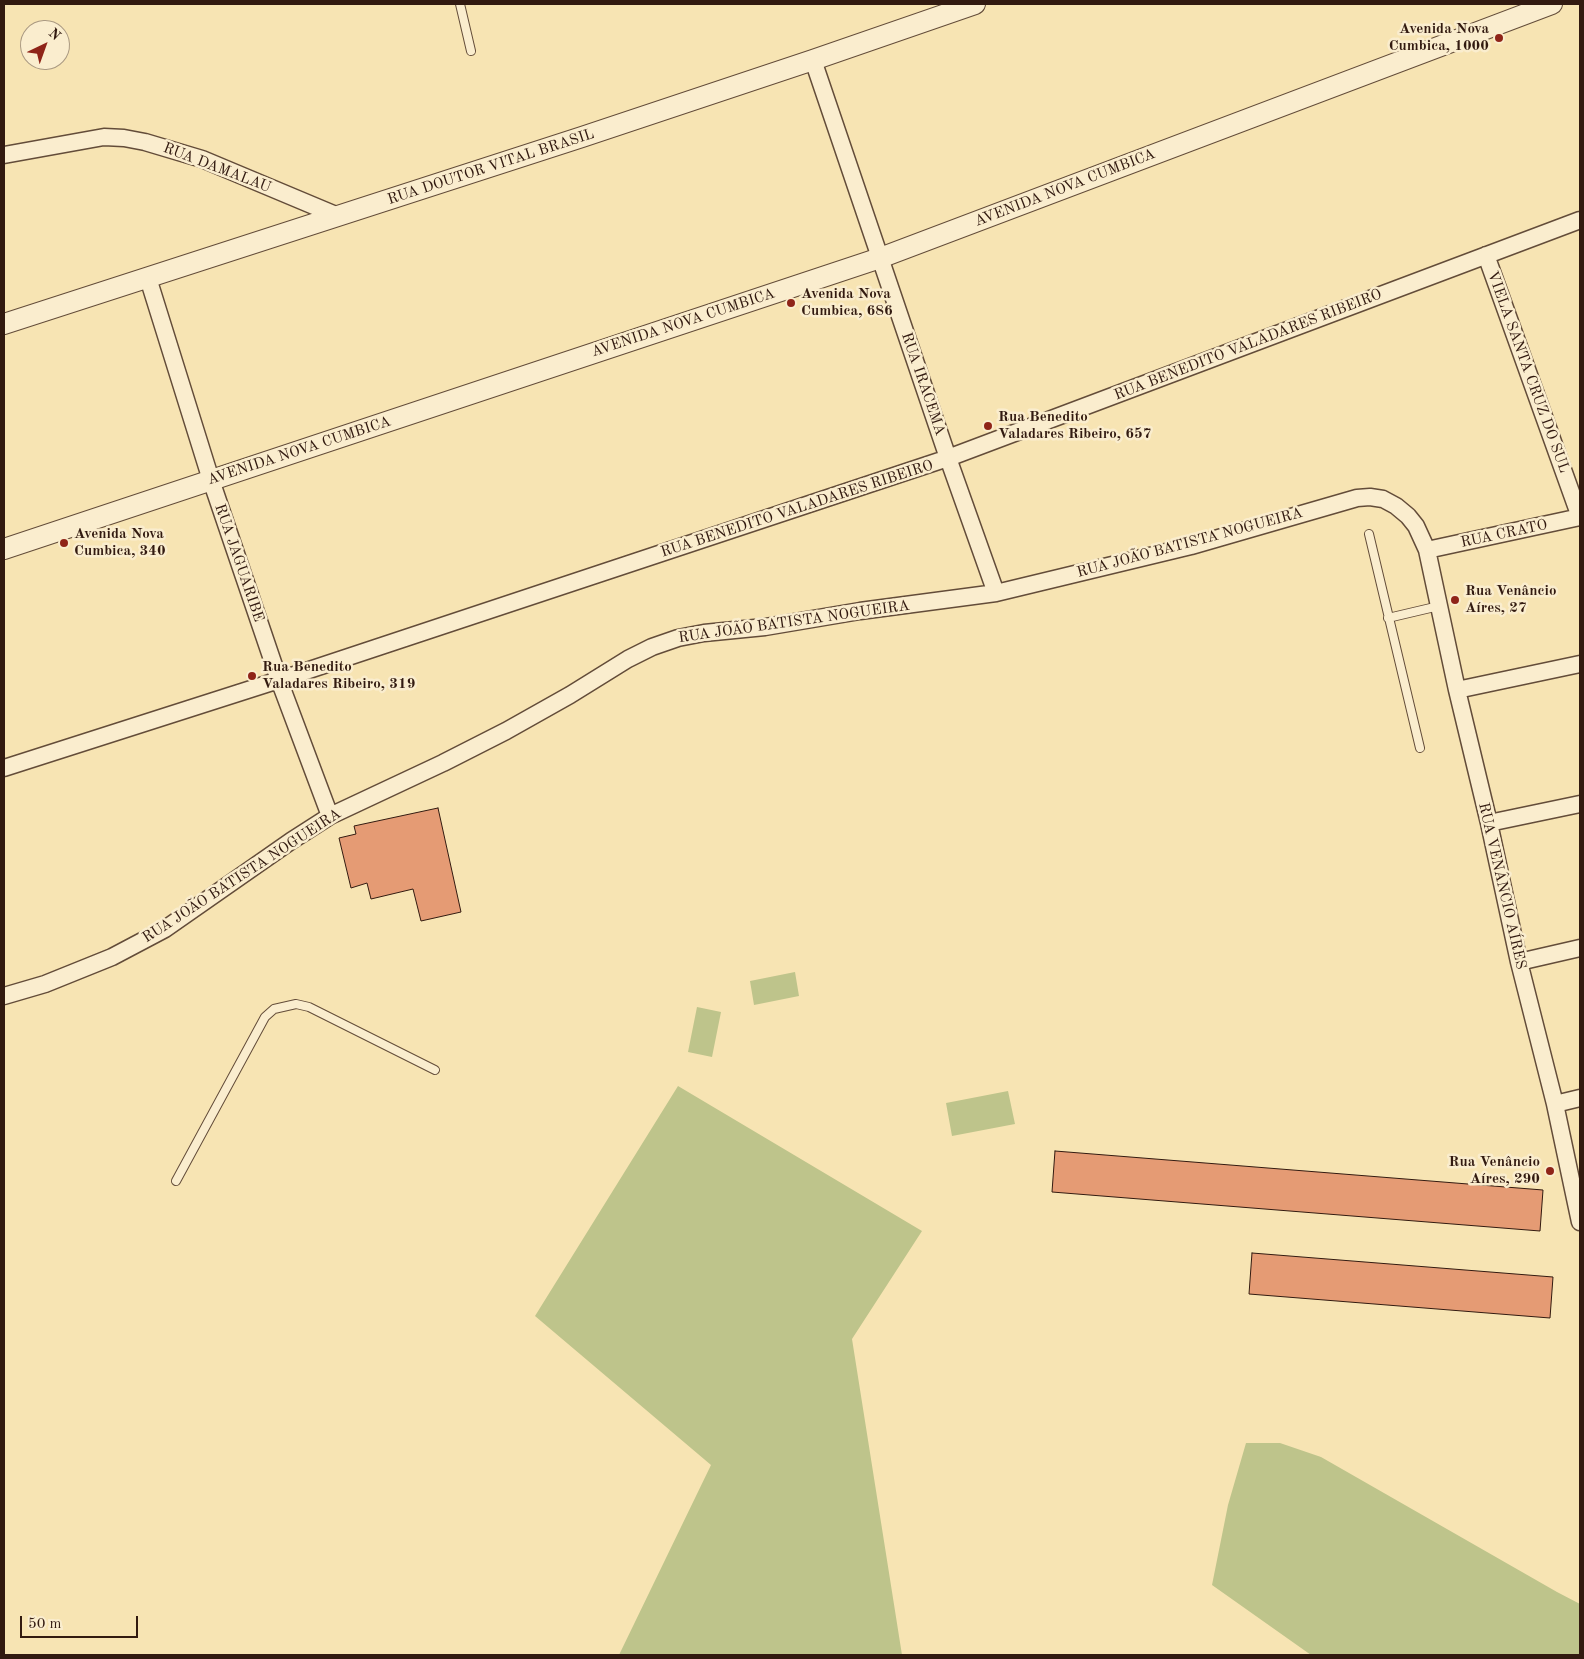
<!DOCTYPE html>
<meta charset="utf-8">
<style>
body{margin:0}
#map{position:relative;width:1584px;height:1659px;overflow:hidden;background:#f7e4b3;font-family:"Old Standard TT",serif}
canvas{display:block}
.frame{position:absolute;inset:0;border:5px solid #321a10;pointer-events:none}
.north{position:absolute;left:20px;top:20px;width:50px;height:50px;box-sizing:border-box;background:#faedce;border:1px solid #aa9982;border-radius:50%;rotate:42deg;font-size:14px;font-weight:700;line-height:20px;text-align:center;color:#321a10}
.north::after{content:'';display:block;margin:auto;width:18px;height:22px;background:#8f2418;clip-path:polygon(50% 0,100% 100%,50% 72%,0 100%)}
.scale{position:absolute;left:20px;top:1616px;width:118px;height:22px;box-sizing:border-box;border:2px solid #321a10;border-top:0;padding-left:6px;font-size:15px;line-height:18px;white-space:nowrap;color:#321a10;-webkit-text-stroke:4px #faedce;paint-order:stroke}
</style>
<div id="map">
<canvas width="1584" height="1659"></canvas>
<div class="frame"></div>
<div class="north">N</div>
<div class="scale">50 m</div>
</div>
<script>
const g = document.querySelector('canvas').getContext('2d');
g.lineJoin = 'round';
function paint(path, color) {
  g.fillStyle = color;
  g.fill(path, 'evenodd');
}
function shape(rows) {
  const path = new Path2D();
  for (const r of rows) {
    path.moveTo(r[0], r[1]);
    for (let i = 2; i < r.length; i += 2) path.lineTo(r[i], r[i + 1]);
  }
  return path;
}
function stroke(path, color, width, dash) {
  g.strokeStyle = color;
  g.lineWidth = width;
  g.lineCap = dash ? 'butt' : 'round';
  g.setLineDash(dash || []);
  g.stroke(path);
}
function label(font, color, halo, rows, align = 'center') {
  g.font = font + ' "Old Standard TT",serif';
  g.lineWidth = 5;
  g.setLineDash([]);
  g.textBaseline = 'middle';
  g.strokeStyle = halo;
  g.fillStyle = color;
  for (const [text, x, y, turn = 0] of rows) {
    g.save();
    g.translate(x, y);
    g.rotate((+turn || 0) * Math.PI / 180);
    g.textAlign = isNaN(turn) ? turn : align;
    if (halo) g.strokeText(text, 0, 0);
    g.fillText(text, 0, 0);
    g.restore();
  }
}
paint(shape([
 [795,972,799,996,754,1005,750,981],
 [697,1007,721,1012,712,1057,688,1052],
 [678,1086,922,1231,852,1339,902,1655,619,1655,711,1465,535,1316],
 [1008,1091,1015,1124,952,1136,946,1103],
 [1246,1443,1280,1443,1321,1457,1557,1592,1580,1604,1580,1655,1311,1655,1212,1585,1228,1505]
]), '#bec48b');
const building = shape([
 [438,808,461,912,421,921,413,889,371,899,367,883,351,888,339,838,356,834,354,826,438,808],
 [1055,1151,1543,1190,1540,1231,1052,1192,1055,1151],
 [1252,1253,1553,1277,1550,1318,1249,1294,1252,1253]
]);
paint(building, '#e59b74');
stroke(building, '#321a10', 1);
const service = shape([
 [460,4,471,51],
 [1369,534,1420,748],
 [1388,618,1439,606],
 [176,1181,265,1017,274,1009,296,1004,309,1007,435,1070]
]);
const minor = shape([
 [813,60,948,458,996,593],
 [4,155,104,137,124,138,145,142,202,159,338,216],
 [1486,255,1580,517],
 [148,278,211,480,279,680,330,816],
 [1427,550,1580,517],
 [1457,690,1580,664],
 [4,768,279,680,948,458,1580,220],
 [1489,823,1580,804],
 [1519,962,1580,948],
 [4,996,45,984,112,957,165,929,291,841,330,816,443,763,506,731,570,695,628,659,652,647,678,638,704,633,765,627,860,611,996,593,1191,546,1357,498,1370,497,1383,499,1396,506,1408,516,1416,526,1427,550,1457,690,1489,823,1519,962,1555,1104,1580,1222],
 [1555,1104,1580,1098]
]);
const tertiary = shape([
 [4,324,582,137,813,60,975,4],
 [4,549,880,258,1552,4]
]);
stroke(service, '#634c39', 10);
stroke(minor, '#634c39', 19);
stroke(tertiary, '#634c39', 22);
stroke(service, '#faedce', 8);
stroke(minor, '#faedce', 16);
stroke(tertiary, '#faedce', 20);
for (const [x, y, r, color] of [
 [1499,38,5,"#8f2418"],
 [791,303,5,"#8f2418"],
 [988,426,5,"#8f2418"],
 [64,543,5,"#8f2418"],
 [1455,600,5,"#8f2418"],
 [252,676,5,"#8f2418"],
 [1550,1171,5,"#8f2418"]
]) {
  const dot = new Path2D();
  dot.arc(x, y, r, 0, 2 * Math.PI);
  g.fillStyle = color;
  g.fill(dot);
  stroke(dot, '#faedce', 2);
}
label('bold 15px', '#321a10', '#faedce', [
 ["Avenida Nova",1489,29,"right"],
 ["Cumbica, 1000",1489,46,"right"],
 ["Avenida Nova",801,294],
 ["Cumbica, 686",801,311],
 ["Rua Benedito",998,417],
 ["Valadares Ribeiro, 657",998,434],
 ["Avenida Nova",74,534],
 ["Cumbica, 340",74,551],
 ["Rua Venâncio",1465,591],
 ["Aíres, 27",1465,608],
 ["Rua Benedito",262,667],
 ["Valadares Ribeiro, 319",262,684],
 ["Rua Venâncio",1540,1162,"right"],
 ["Aíres, 290",1540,1179,"right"]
], 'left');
label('15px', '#321a10', '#faedce', [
 ["RUA DOUTOR VITAL BRASIL",491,167,-18],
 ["RUA DAMALAU",217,168,21],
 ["AVENIDA NOVA CUMBICA",1065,188,-21],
 ["AVENIDA NOVA CUMBICA",683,323,-18],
 ["RUA BENEDITO VALADARES RIBEIRO",1248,345,-21],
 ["VIELA SANTA CRUZ DO SUL",1528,372,70],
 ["RUA IRACEMA",923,384,71],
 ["AVENIDA NOVA CUMBICA",299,451,-18],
 ["RUA BENEDITO VALADARES RIBEIRO",797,509,-18],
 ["RUA CRATO",1504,534,-12],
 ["RUA JOÃO BATISTA NOGUEIRA",1190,543,-15],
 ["RUA JAGUARIBE",239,563,71],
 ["RUA JOÃO BATISTA NOGUEIRA",794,622,-8],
 ["RUA JOÃO BATISTA NOGUEIRA",242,876,-33],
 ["RUA VENÂNCIO AÍRES",1502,886,77]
]);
</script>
